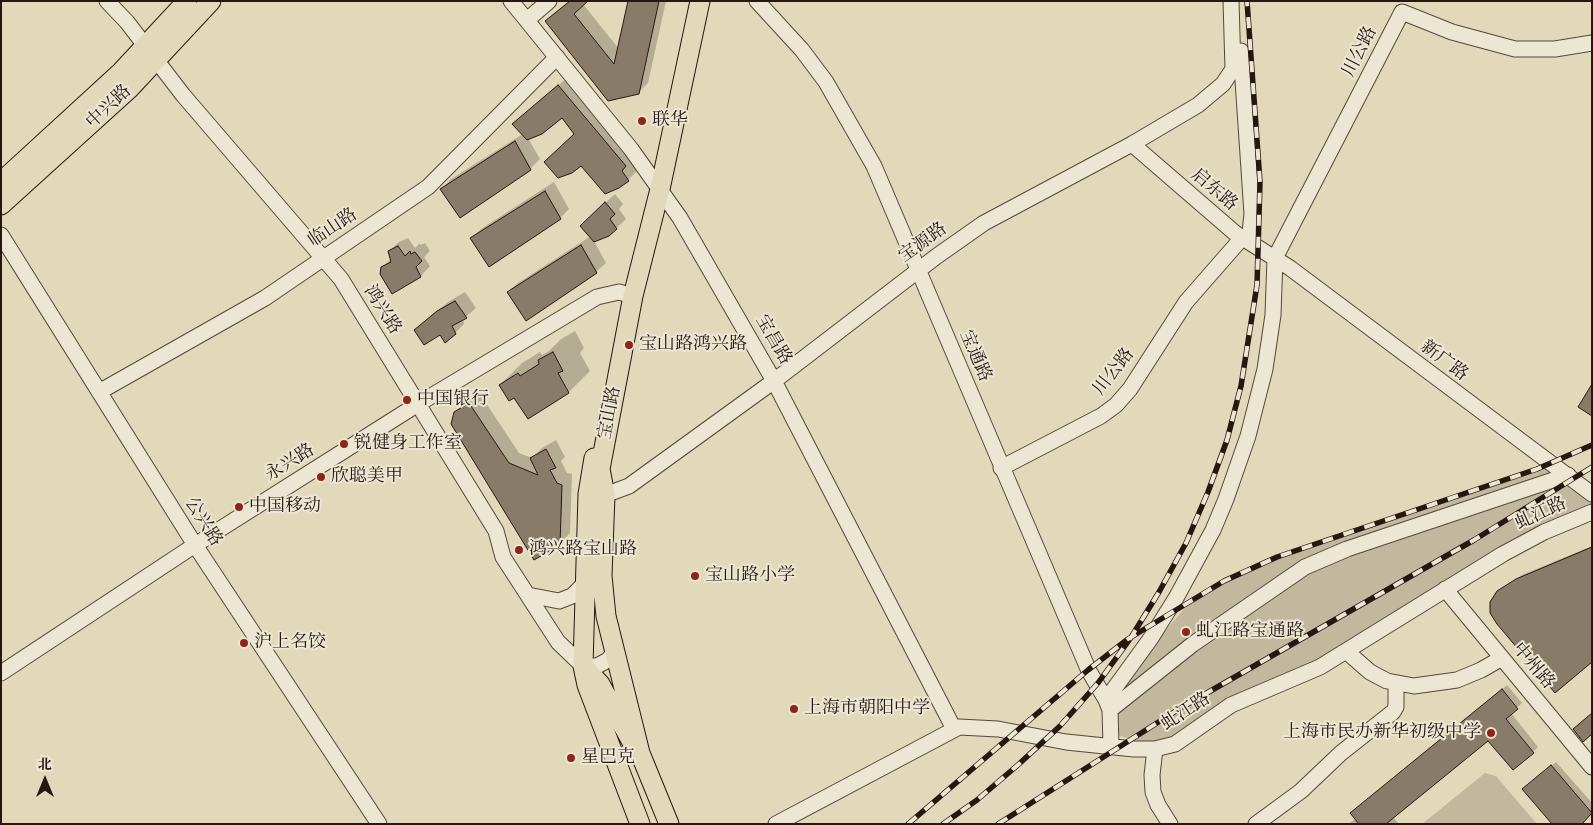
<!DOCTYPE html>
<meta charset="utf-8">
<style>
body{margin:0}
#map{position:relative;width:1593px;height:825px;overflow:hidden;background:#e2d9ba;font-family:Alegreya,"Noto Serif SC",serif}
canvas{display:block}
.frame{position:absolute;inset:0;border:2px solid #261711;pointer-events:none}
.north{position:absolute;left:20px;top:755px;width:50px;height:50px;-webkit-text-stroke:4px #ece6d2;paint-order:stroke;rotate:0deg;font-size:14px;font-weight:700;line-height:20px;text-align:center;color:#261711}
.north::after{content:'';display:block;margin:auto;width:18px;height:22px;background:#261711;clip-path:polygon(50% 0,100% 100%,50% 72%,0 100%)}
</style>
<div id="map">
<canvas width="1593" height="825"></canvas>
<div class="frame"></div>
<div class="north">北</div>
</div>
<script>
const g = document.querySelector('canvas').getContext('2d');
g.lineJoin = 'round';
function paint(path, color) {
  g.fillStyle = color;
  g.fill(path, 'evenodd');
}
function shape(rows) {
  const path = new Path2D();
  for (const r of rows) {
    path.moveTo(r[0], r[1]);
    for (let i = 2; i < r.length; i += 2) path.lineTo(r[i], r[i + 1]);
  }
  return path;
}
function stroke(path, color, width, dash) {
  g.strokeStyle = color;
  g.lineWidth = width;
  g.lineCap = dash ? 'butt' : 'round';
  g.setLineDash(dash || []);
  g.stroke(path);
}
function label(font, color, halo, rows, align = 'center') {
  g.font = font + ' Alegreya,"Noto Serif SC",serif';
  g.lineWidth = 4;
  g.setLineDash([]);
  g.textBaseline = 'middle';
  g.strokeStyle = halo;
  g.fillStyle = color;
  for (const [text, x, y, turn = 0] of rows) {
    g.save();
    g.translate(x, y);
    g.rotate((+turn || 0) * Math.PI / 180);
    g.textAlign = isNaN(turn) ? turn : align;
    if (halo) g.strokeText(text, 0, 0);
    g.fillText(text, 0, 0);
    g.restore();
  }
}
paint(shape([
 [1549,464,1592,494,1592,508,1307,669,1177,738,1149,745,1117,735,1106,700,1184,609,1224,581,1277,557,1329,538],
 [1485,773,1496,776,1537,824,1422,824]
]), '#c2b89d');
paint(shape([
 [569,1,586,1,583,4,619,49,630,1,666,1,648,83,638,93,546,21],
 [569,76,635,156,637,171,628,180,575,134,562,117,528,138,540,159,530,169,460,216,442,189,451,179,523,134,523,115],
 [554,182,569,209,560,218,472,238,481,229],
 [615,194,623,204,619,209,626,219,609,235,594,241,606,263,596,272,508,292,518,283,591,236,591,216],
 [408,238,415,248,420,243,420,245,425,243,430,251,424,257,430,266,421,276,392,292,382,267,391,259,389,251,399,242],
 [465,292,476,308,463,319,464,324,455,333,415,330,448,302],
 [575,331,584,348,580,353,590,371,569,392,528,417,515,397,500,385,522,363,540,352,542,355,549,351,561,339],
 [480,394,519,453,532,458,542,448,556,440,565,457,561,461,567,473,572,474,570,533,559,544,455,412,466,402],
 [1592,546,1592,660,1498,592,1522,575],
 [1507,685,1522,703,1511,713,1538,747,1533,752,1488,739,1393,817,1399,824,1349,824,1356,818,1357,808],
 [1556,762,1592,803,1592,814,1580,824,1529,785]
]), '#0003');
const building = shape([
 [570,1,588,1,574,14,614,64,628,1,659,1,639,94,608,101,545,21,570,1],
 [558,85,626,166,622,171,629,181,619,188,605,194,581,166,572,173,558,178,544,162,574,134,562,118,542,134,527,140,512,124,558,85],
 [515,141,531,170,460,218,440,189,515,141],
 [545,191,561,219,489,267,470,238,545,191],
 [605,202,615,214,610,219,617,229,609,236,594,242,580,226,605,202],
 [581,245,597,273,526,321,507,292,581,245],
 [398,246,405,256,410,251,411,254,415,252,422,261,416,267,421,277,392,294,380,274,381,267,391,262,388,251,398,246],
 [455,301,467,318,452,326,456,334,445,343,440,335,424,345,414,330,437,311,455,301],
 [553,352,563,371,558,373,569,393,528,419,514,398,509,401,499,385,518,373,520,376,539,364,538,360,553,352],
 [1592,384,1592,416,1578,407,1592,384],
 [469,403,509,463,538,475,530,458,546,449,556,468,550,470,557,483,562,485,560,545,534,560,451,424,454,412,469,403],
 [1592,547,1592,662,1555,693,1497,624,1490,613,1490,602,1497,591,1516,579,1592,547],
 [1502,689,1518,709,1506,719,1534,753,1513,770,1488,741,1386,824,1359,824,1350,813,1502,689],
 [1592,713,1592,734,1583,742,1573,729,1592,713],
 [1551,765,1592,813,1582,824,1552,824,1522,789,1551,765]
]);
paint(building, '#887c69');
stroke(building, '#261711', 1);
const minor = shape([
 [107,1,127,22,183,95,341,279,496,531,503,557,558,642,583,666,597,666,608,660,615,651],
 [511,1,631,149,680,218,774,381,954,729],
 [757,1,802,50,826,82,874,166,1089,671,1106,700,1110,710,1111,747],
 [527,20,549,1],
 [1241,51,1252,214,1250,232,1247,240],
 [1132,144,1235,233,1290,268,1592,494],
 [1,235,195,545,379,824],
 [99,392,265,298,428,187,557,57],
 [1001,468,1101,416,1116,405,1130,389,1186,302,1242,238],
 [595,494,605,495,629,486,774,381,937,256,984,223,1132,144,1198,105,1223,84,1233,69,1231,1],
 [1445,589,1592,767],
 [528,595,559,601,572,596,585,583],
 [1346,651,1370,672,1387,681,1414,686,1457,680,1481,670,1502,658],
 [1,673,195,545,418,404,597,297,619,292,633,296],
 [1106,700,1151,638,1176,598,1213,530,1226,499,1248,436,1265,369,1273,315,1275,258,1402,12,1452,32,1515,49,1555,49,1592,43],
 [1110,710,1193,644,1305,567,1347,549,1568,475],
 [1155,749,1152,775,1153,792,1158,805,1170,824],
 [776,824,959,727,998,729,1066,742,1134,749,1155,749,1175,744,1231,705,1320,667,1503,554,1544,532,1592,512],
 [1256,824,1301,791,1341,753,1393,712,1396,707,1396,685]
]);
const major = shape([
 [1,182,121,72,187,1],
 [1,205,129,89,211,1],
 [594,458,588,494,583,666,587,685,640,824],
 [584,667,600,684,633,744],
 [669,824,640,753,606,616,602,576,605,495,600,469,633,296,660,189,700,1]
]);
stroke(minor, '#55483b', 17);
stroke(major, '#261711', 21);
stroke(minor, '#ece6d2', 15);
stroke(major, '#e2d9ba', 19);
const rail = shape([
 [908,824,1088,670,1128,639,1224,581,1277,557,1537,469,1592,445],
 [943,824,977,800,1019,764,1060,726,1098,683,1130,639,1159,592,1186,543,1208,492,1227,440,1241,386,1257,285,1260,182,1247,1],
 [998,824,1179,709,1474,540,1592,467]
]);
stroke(rail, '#261711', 5.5);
stroke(rail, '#ece6d2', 4, [11]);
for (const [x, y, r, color] of [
 [642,121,5,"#8f2418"],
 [629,345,5,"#8f2418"],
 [407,400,5,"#8f2418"],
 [344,444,5,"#8f2418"],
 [321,477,5,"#8f2418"],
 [239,507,5,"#8f2418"],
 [519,550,5,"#8f2418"],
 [695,576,5,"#8f2418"],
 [1186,632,5,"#8f2418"],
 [244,643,5,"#8f2418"],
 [794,709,5,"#8f2418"],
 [1491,733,5,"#8f2418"],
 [571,758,5,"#8f2418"]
]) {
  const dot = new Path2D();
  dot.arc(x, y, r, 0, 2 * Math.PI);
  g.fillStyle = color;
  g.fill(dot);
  stroke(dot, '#ece6d2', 2);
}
label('18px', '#261711', '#ece6d2', [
 ["川公路",1360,52,-63],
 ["中兴路",109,107,-43],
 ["启东路",1214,190,40],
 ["临山路",333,228,-34],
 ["宝源路",923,243,-36],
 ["鸿兴路",382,310,58],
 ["宝昌路",773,340,60],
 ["宝通路",975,356,67],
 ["新广路",1444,361,37],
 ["川公路",1114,372,-52],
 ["宝山路",610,413,-79],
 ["永兴路",290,463,-32],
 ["虬江路",1541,514,-25],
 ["公兴路",203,522,58],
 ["中州路",1533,666,50],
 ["虬江路",1186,712,-33]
]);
label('18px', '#261711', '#ece6d2', [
 ["联华",652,121],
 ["宝山路鸿兴路",639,345],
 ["中国银行",417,400],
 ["锐健身工作室",354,444],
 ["欣聪美甲",331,477],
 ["中国移动",249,507],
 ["鸿兴路宝山路",529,550],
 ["宝山路小学",705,576],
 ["虬江路宝通路",1196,632],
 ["沪上名饺",254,643],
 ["上海市朝阳中学",804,709],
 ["上海市民办新华初级中学",1481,733,"right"],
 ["星巴克",581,758]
], 'left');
</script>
